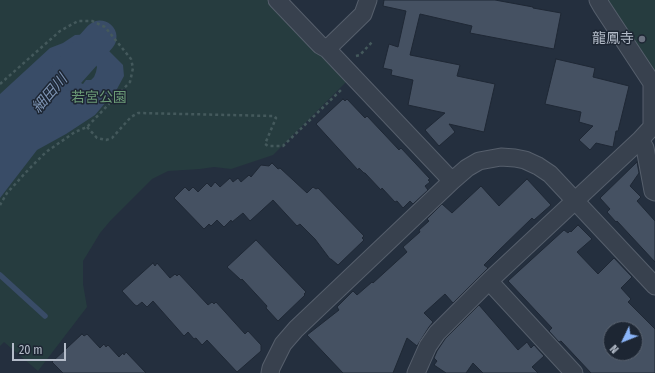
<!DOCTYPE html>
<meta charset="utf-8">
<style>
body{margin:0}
#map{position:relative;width:655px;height:373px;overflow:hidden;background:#242f3e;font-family:"Fira Sans Condensed",sans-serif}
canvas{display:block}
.north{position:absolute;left:603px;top:321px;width:40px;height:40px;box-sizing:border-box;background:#1d2633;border:1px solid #59626f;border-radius:50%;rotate:227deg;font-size:11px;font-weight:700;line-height:16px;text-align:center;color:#b4bcc9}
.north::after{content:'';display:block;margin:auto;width:14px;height:18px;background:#8ab4f8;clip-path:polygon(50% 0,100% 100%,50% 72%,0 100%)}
.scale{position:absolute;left:12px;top:343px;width:54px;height:18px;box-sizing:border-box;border:2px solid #b4bcc9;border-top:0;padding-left:5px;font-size:12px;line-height:14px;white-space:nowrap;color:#b4bcc9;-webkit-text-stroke:3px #1d2633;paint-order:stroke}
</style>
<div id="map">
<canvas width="655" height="373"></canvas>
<div class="north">N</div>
<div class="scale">20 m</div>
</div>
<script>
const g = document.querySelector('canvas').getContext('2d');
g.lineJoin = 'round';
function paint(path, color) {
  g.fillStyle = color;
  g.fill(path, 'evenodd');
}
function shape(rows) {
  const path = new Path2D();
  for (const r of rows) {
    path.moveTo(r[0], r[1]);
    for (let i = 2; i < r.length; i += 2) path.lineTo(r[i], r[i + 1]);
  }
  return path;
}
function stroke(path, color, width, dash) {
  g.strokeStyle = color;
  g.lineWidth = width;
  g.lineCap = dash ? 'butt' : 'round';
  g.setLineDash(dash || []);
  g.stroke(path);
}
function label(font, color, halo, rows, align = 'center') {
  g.font = font + ' "Fira Sans Condensed","Noto Sans JP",sans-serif';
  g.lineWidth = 3;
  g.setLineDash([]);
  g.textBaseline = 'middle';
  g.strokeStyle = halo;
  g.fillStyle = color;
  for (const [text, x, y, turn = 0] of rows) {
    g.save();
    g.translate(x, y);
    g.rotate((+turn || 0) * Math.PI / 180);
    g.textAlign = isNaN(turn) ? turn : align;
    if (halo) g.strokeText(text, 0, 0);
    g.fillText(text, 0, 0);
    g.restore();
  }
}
paint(shape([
 [0,0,270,0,347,81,273,155,231,169,214,167,200,169,168,171,152,179,111,220,100,233,91,248,83,261,83,284,87,307,38,371,4,342,0,346],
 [609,0,655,0,655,75,608,2]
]), '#263c3f');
paint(shape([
 [92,34,99,41,88,59,80,61,77,65,76,71,79,77,77,81,83,84,86,80,91,80,94,77,96,72,97,67,95,63,106,48,123,65,124,76,117,89,95,115,66,134,37,150,0,198,0,94,50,48,63,43,75,35]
]), '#394c67');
stroke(shape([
 [0,275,45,316]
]), '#394c67', 5.5);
stroke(shape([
 [67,74,100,37]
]), '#394c67', 33);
const building = shape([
 [384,0,495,0,533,7,533,8,561,13,554,49,470,33,472,26,420,14,410,55,460,65,457,76,495,84,484,132,449,124,455,132,439,146,425,130,445,113,408,105,413,80,391,75,392,70,383,68,389,44,398,47,406,11,383,6,384,0],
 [556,59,595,68,593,77,629,86,618,131,616,131,613,147,596,143,590,150,579,140,593,126,579,122,581,112,545,104,556,59],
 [343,99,345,101,347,99,365,118,367,116,399,150,401,148,430,179,428,180,430,182,425,186,428,190,413,204,410,201,403,208,397,201,395,202,382,188,381,190,365,173,364,173,359,168,358,170,316,124,343,99],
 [637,162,639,173,630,186,641,197,637,201,655,221,655,262,617,221,616,222,607,212,610,209,600,198,637,162],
 [272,163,278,169,280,168,307,193,313,187,316,189,318,188,364,236,362,238,364,240,338,265,331,259,330,259,315,239,300,224,297,226,273,200,250,221,243,213,232,222,231,220,224,227,217,220,211,226,209,224,204,229,174,198,185,187,189,191,193,187,198,192,207,183,211,187,215,182,220,187,230,178,233,182,238,178,241,182,249,175,251,177,261,165,269,166,272,163],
 [527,179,551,205,534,220,532,218,495,254,484,265,488,268,453,303,445,294,424,313,433,322,429,327,417,346,407,338,393,373,343,373,307,335,339,310,337,307,353,291,357,295,372,282,373,283,407,252,403,247,420,232,419,230,429,221,427,219,442,204,452,213,481,186,499,206,527,179],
 [578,225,592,239,577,252,598,274,614,258,632,277,621,288,631,299,628,302,655,329,655,373,591,373,561,341,559,342,549,331,552,328,508,281,564,230,568,233,570,231,571,232,578,225],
 [611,329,635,329,635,353,611,353,611,329],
 [256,240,306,292,304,294,305,295,278,321,266,308,267,306,242,279,241,280,227,267,256,240],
 [153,263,155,266,157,263,170,278,175,274,177,276,179,274,208,305,212,302,214,304,216,302,245,334,248,331,261,345,261,351,237,372,207,340,202,345,196,338,194,339,188,332,184,336,153,301,147,307,142,302,137,306,135,305,122,291,153,263],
 [479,305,518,350,527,342,531,348,534,345,544,356,532,367,538,373,483,373,473,363,466,373,446,373,434,365,437,361,434,358,437,351,445,339,479,305],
 [82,334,84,336,87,334,100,348,104,344,106,347,108,345,119,357,123,353,124,355,126,352,146,373,63,373,52,362,82,334]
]);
paint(building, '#455162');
stroke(building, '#1f2835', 1);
const minor = shape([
 [277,0,320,45,327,49,452,181],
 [598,0,602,7,652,83,652,127,640,140,645,148,653,191,655,192],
 [327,49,363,14,368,0],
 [489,281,574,373],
 [270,373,271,368,283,344,296,329,452,181,467,168,479,161,501,157,515,158,525,160,538,166,550,174,655,286],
 [416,373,428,346,437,333,489,281,640,140]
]);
stroke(minor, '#565f6c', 19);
stroke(shape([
 [356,56,360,55,372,42],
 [0,84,60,31,78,21,92,21,105,27,131,59,133,68,130,82,87,127,75,132,46,152,29,169,7,193,0,205],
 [87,127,97,138,106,140,112,138,131,117,138,113,274,116,276,118,265,144,268,146,283,146,342,89]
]), '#44595c', 2.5, [3, 3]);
stroke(minor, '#38414e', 17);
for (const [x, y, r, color] of [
 [642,39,4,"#6b7280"]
]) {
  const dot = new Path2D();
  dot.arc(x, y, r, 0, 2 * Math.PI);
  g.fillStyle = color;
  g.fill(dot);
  stroke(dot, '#1d2633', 1.5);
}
label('14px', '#b4bcc9', '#1d2633', [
 ["龍鳳寺",634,39]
], 'right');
label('14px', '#6b9a76', '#1d2633', [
 ["若宮公園",99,98]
]);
label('italic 15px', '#7c92b1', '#1d2633', [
 ["細田川",50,94,-49]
]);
</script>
